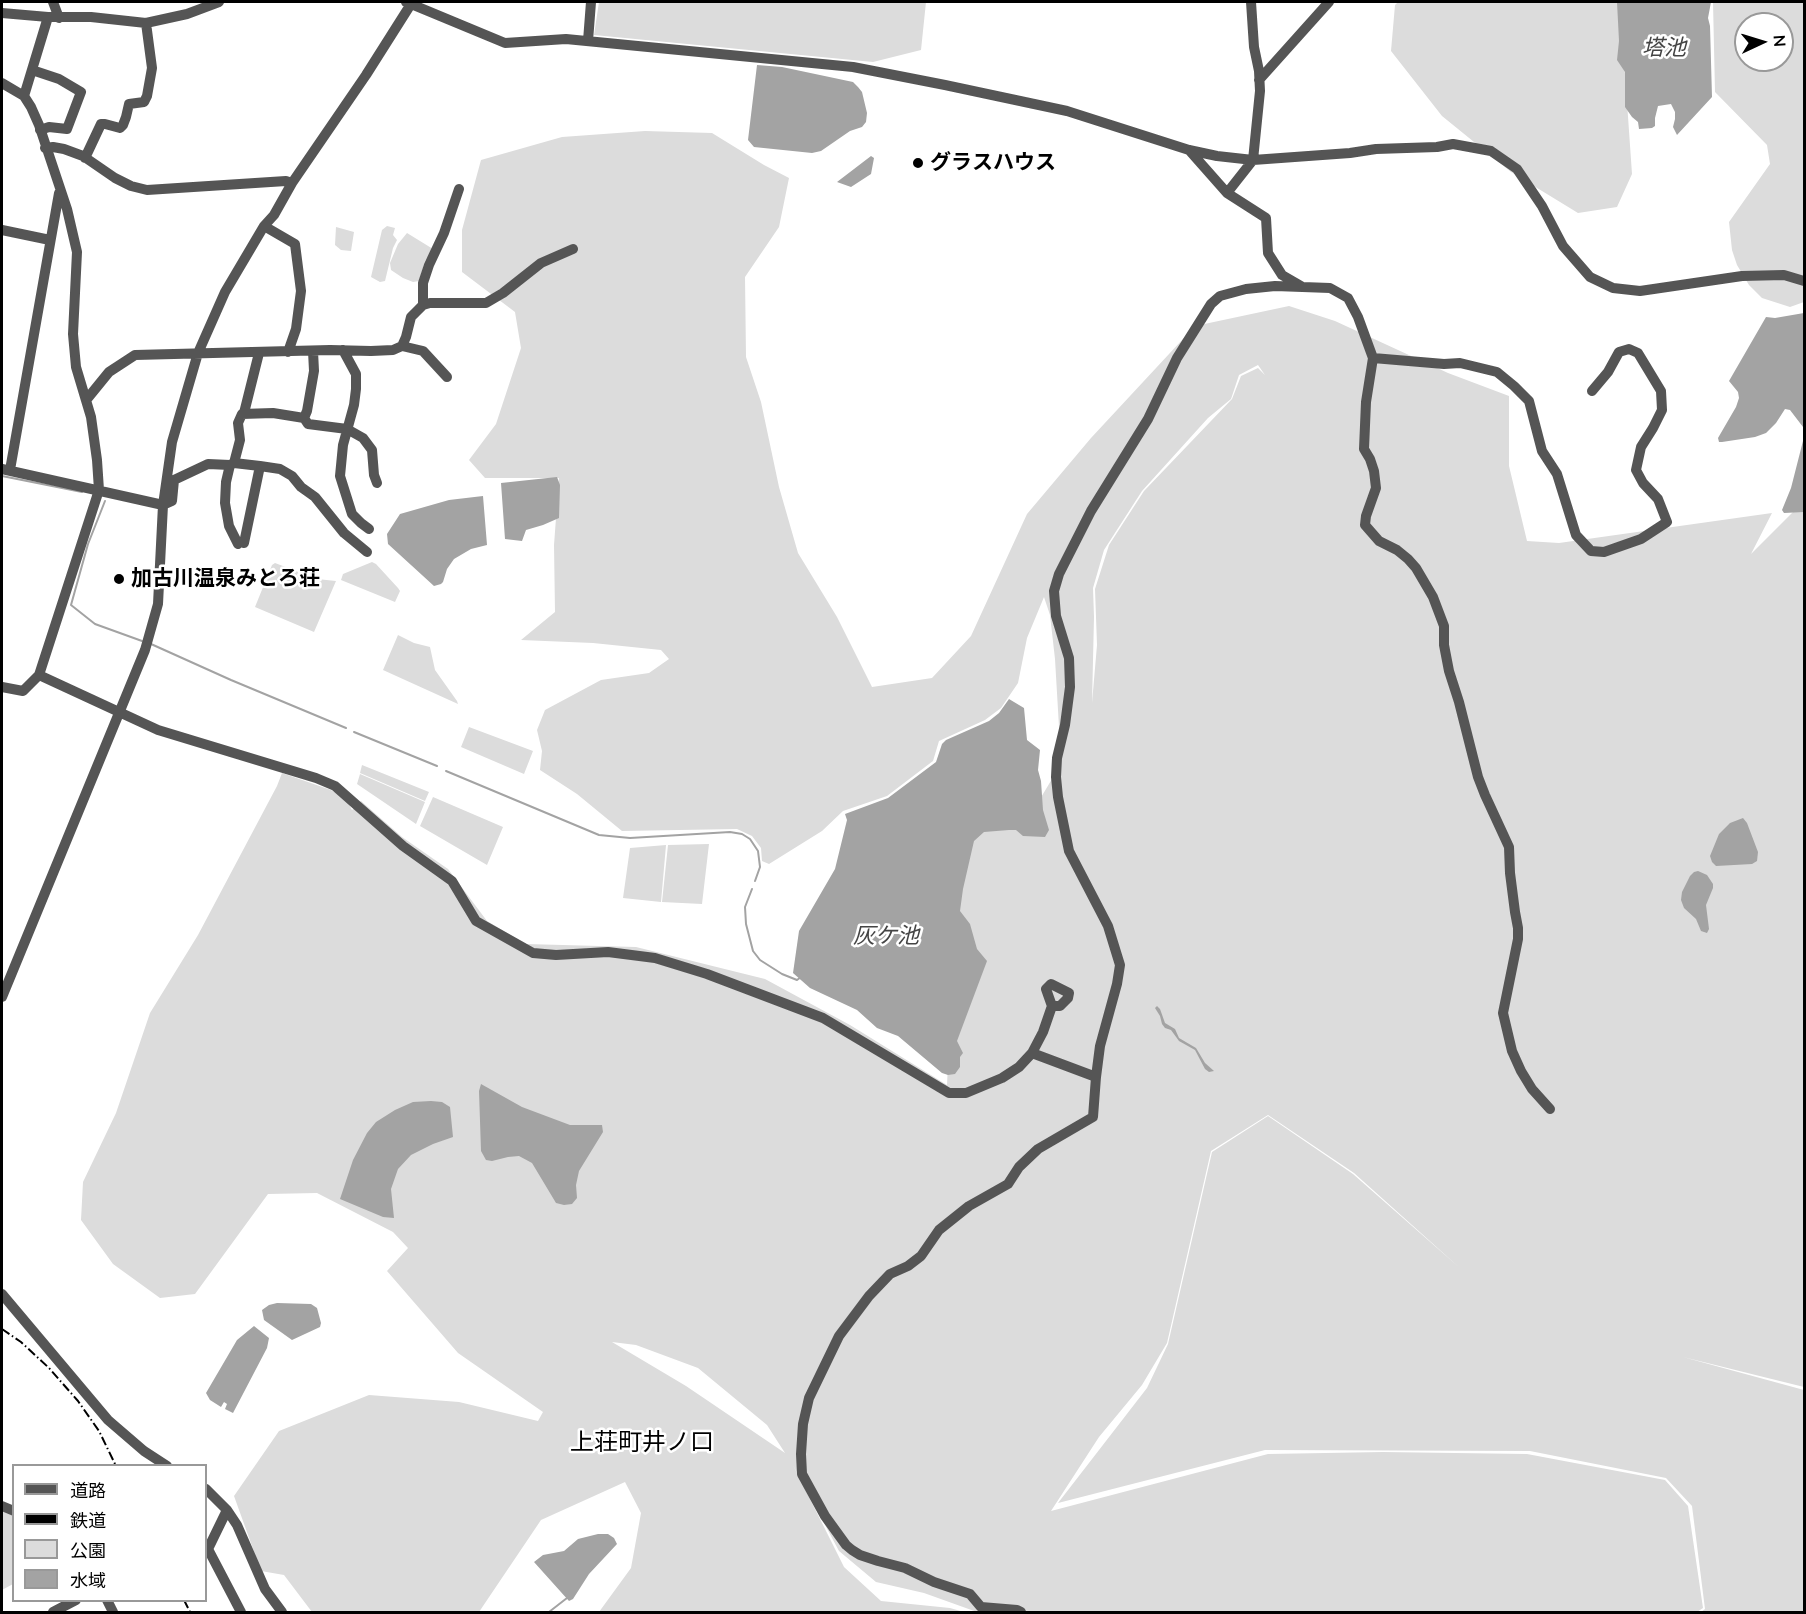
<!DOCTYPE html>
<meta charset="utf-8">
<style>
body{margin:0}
#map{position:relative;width:1806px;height:1614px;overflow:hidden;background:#fff;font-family:Mulish,"Noto Sans JP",sans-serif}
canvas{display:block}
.frame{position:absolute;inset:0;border:3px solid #000;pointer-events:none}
.legend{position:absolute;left:12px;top:1464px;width:195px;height:138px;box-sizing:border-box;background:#fff;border:2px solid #999;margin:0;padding:8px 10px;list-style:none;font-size:18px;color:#000}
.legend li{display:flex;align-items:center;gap:12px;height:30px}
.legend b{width:30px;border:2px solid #999}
.north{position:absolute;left:1734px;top:12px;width:60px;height:60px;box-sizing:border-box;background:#fff;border:2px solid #999;border-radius:50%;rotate:86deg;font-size:16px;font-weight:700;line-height:24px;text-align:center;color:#000}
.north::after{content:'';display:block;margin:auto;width:21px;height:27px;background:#000;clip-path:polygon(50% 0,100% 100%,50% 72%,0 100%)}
</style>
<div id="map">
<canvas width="1806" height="1614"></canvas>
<div class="frame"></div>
<ul class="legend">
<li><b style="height:8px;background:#555"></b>道路</li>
<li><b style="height:8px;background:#000"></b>鉄道</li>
<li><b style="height:16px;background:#dcdcdc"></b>公園</li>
<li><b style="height:16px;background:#a3a3a3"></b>水域</li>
</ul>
<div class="north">N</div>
</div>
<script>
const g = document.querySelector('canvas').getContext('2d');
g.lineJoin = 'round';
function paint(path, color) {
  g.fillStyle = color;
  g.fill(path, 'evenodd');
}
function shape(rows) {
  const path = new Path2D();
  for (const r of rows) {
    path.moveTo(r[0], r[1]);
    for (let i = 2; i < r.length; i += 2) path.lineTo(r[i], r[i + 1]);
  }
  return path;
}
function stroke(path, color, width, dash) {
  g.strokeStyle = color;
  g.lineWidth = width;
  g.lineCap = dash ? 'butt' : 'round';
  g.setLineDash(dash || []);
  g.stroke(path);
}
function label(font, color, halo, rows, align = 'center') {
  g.font = font + ' Mulish,"Noto Sans JP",sans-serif';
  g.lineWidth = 5;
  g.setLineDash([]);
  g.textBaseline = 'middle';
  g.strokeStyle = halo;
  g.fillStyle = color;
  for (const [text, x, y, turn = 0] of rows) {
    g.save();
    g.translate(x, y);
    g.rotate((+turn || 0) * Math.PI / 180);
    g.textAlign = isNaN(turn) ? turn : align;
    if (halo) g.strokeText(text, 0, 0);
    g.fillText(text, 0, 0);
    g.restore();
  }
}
paint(shape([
 [599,2,926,2,921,50,873,62,594,35],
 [1398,2,1620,2,1632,174,1617,207,1578,213,1511,172,1442,116,1391,51,1395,5],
 [1713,2,1804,2,1804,302,1790,307,1762,298,1749,285,1737,265,1732,250,1729,222,1770,164,1767,145,1715,92],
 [1746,24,1782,24,1782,60,1746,60],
 [645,131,712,133,764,165,789,178,779,227,745,277,746,357,761,402,779,487,798,553,837,617,872,687,932,678,971,636,1027,514,1091,438,1195,326,1289,306,1335,321,1448,373,1509,396,1509,466,1527,541,1559,543,1772,513,1751,554,1804,501,1804,1387,1683,1357,1804,1390,1804,1612,1701,1612,1705,1609,1692,1506,1666,1478,1530,1451,1265,1450,1058,1503,1147,1388,1168,1344,1212,1152,1268,1116,1353,1174,1461,1269,1354,1173,1268,1115,1211,1151,1167,1343,1142,1385,1099,1437,1051,1511,1268,1454,1383,1452,1527,1454,1665,1480,1688,1506,1703,1608,1697,1612,977,1612,924,1593,876,1582,839,1551,793,1465,844,1567,881,1601,950,1608,964,1612,599,1612,631,1568,641,1513,625,1482,541,1520,479,1612,312,1612,284,1575,261,1571,234,1496,279,1431,369,1395,459,1402,538,1421,543,1412,458,1353,387,1271,408,1248,393,1232,317,1193,268,1194,195,1294,160,1298,113,1264,81,1220,83,1182,116,1113,150,1013,198,935,277,786,282,773,331,790,341,796,349,804,352,810,361,801,402,837,448,869,487,921,526,944,636,947,765,979,850,1025,947,1085,955,915,970,835,1028,819,1058,769,1059,727,1055,659,1050,615,1044,597,1027,638,1018,683,1001,708,985,720,939,741,933,761,887,796,843,811,822,831,769,864,762,861,761,848,752,836,737,829,622,831,577,794,540,770,542,751,537,730,545,710,601,680,649,673,669,659,661,650,593,643,521,640,555,612,554,545,559,478,485,478,469,460,496,424,521,348,515,312,462,272,462,230,481,160,562,137],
 [1258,365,1265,375,1258,368,1241,376,1232,399,1144,491,1109,545,1095,589,1097,645,1092,703,1094,617,1093,588,1104,550,1142,491,1208,418,1231,399,1239,375],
 [612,1342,636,1345,698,1368,767,1425,785,1453,686,1386],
 [387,226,395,228,393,235,397,240,393,248,385,281,380,282,371,277,382,230],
 [336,227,354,232,351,251,341,250,335,245],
 [407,233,433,249,425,261,419,281,413,282,403,278,391,270,390,263,398,244],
 [372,562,376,564,398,588,400,591,395,602,341,580,343,574],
 [275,563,317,579,336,581,314,632,255,607,272,565],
 [398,635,414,643,430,647,435,670,457,701,458,704,383,670],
 [469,727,533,751,524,774,461,747],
 [362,765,429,792,425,801,360,773],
 [360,774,425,802,416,824,357,784],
 [433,797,503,827,487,865,420,826],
 [709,844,702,904,662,902,668,845],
 [666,845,661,902,623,898,630,848],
 [2,1511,14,1515,13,1584,2,1590]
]), '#dcdcdc');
paint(shape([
 [1617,2,1711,2,1708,18,1710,26,1712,97,1677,135,1673,127,1675,119,1675,112,1671,104,1658,106,1655,118,1655,126,1652,128,1639,129,1638,122,1632,117,1625,107,1625,72,1617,60,1619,41],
 [757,65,782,67,853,82,858,87,862,92,867,113,866,122,862,127,850,131,821,151,812,153,754,147,748,140],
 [871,156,874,158,871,174,851,187,837,182],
 [1804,313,1804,512,1784,513,1782,510,1791,488,1804,437,1803,427,1790,410,1785,409,1776,423,1766,433,1755,437,1722,442,1719,442,1718,438,1736,407,1739,398,1738,392,1729,381,1766,317,1775,318],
 [557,477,560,485,559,518,543,525,526,530,522,541,505,539,501,483],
 [483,496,487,545,471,549,454,559,447,569,443,582,441,584,434,586,388,544,387,534,400,514,449,500],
 [1009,699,1024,708,1027,740,1040,750,1038,770,1041,781,1043,810,1049,830,1045,837,1023,836,1016,830,1009,830,984,832,974,841,963,889,960,911,970,924,977,949,987,961,957,1041,963,1053,960,1057,960,1067,955,1074,948,1075,942,1073,898,1036,877,1028,857,1010,810,988,793,973,799,931,835,869,847,820,845,814,888,798,936,762,942,744,946,740,989,721,999,713],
 [1743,818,1747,823,1758,852,1757,861,1752,864,1716,866,1712,862,1710,856,1719,834,1730,823],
 [1698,871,1707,875,1713,884,1713,888,1706,905,1709,929,1707,933,1701,931,1696,919,1684,908,1681,900,1682,892,1690,876,1694,872],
 [1157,1006,1160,1009,1165,1023,1175,1029,1179,1038,1196,1048,1205,1063,1214,1071,1209,1072,1205,1069,1195,1050,1179,1041,1171,1030,1165,1028,1162,1024,1160,1016,1155,1008],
 [481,1084,522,1107,570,1125,602,1125,603,1132,579,1171,576,1185,577,1198,572,1204,564,1205,556,1203,532,1163,519,1156,508,1157,492,1161,486,1160,481,1151,479,1091],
 [431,1101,442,1102,450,1107,453,1137,433,1144,411,1155,398,1169,391,1189,394,1218,383,1217,340,1199,353,1160,367,1133,376,1122,395,1110,413,1102],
 [277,1303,311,1304,317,1308,321,1323,320,1327,292,1340,264,1320,262,1310,269,1305],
 [254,1326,269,1338,267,1348,233,1413,225,1409,227,1404,224,1402,221,1407,210,1400,206,1393,237,1340],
 [598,1534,608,1534,614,1538,617,1544,589,1574,573,1599,569,1601,534,1562,543,1555,564,1551,578,1539]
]), '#a3a3a3');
stroke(shape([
 [2,476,82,492],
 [105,501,88,544,71,605,95,624,142,641],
 [151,644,231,680,346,728],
 [354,732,437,766],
 [446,771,599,835,630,838,730,832,742,834,750,839,758,851,760,867,755,881],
 [752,889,745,907,746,924,753,951,760,960,782,974,797,980,801,977],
 [549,1612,567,1598]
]), '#a3a3a3', 2);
stroke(shape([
 [53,2,59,18],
 [406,2,505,43,566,39,853,67,945,85,1067,111,1189,150,1217,156,1253,160,1350,153,1376,149,1437,147,1453,144,1491,151,1517,169,1542,206,1563,246,1590,277,1613,288,1640,291,1742,276,1784,275,1804,281],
 [2,13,48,17,91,17,146,23,187,14,219,2],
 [588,41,591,2],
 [32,70,59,79,81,92,67,129,49,127,40,130],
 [1259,80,1329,2],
 [2,83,24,96,31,107,39,125,67,209,77,252,73,334,76,367,91,417,97,460,99,490,39,675,23,691,2,687],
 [24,96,48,17],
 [45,148,53,147,64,149,83,156,115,178,131,186,147,190,286,181,292,183],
 [1189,150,1227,193,1266,218,1268,253,1282,275,1301,286],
 [85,158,101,124,105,124,120,128,123,125,126,117,129,104,144,102,147,96,152,68,146,23],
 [1227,193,1253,160,1260,91,1259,71,1254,47,1251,2],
 [264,226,295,244,301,291,296,329,288,352],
 [2,230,50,240],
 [423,305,423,283,429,265,444,233,459,189],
 [402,346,406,337,411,317,423,305,430,303,486,303,503,293,541,263,573,249],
 [343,350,356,374,356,389,354,405,343,445,340,476,352,514,361,523,369,529],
 [1373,358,1444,364,1460,363,1497,372,1514,386,1529,401,1542,451,1557,474,1576,535,1591,551,1604,552,1641,539,1667,522,1658,499,1643,483,1636,470,1641,447,1653,428,1662,410,1661,391,1638,353,1629,349,1619,352,1608,372,1592,391],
 [87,399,109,372,135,355,330,350,371,351,393,350,402,346,423,351,447,377],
 [244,413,259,353],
 [304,418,307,411,314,371,313,351],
 [234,463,260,466],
 [230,465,226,482,225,503,229,526,238,544],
 [2,469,163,505,172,501,174,480,208,464,230,465,234,463,240,440,238,423,242,414,273,413,304,418,308,424,347,429,363,438,372,450,374,475,377,483],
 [10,470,59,193],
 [244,543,260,466,280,469,292,476,301,487,315,497,344,533,367,552],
 [39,675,158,730,316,778,335,786,403,846,452,881,476,921,533,953,556,955,608,952,655,958,707,974,823,1018,949,1093,966,1093,1002,1078,1019,1067,1032,1053,1043,1032,1052,1006,1046,989,1051,984,1069,993,1068,998,1060,1006,1052,1006],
 [2,997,145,650,158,604,163,505,172,442,198,353,225,292,264,226,274,215,292,183,366,75,411,4],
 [1096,1077,1100,1046,1117,984,1120,965,1108,926,1069,851,1058,797,1056,777,1057,758,1065,725,1070,687,1069,658,1056,616,1054,591,1059,574,1091,511,1148,419,1177,358,1211,304,1220,296,1246,289,1275,286,1330,288,1348,298,1358,317,1373,358,1366,402,1364,449,1370,459,1374,471,1376,488,1366,516,1365,525,1379,541,1397,550,1408,559,1416,568,1433,597,1444,626,1444,645,1449,671,1459,702,1478,777,1485,795,1509,847,1510,873,1515,912,1518,928,1518,939,1503,1013,1512,1051,1521,1071,1532,1089,1550,1109],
 [2,1294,108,1420,144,1451,167,1466],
 [206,1489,227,1510,237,1525,265,1589,282,1612],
 [2,1506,14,1511],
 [227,1510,208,1549,241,1612],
 [107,1600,113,1612],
 [53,1612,76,1600],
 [1021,1612,1017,1610,981,1607,970,1594,934,1582,905,1568,878,1561,860,1555,852,1550,846,1545,825,1516,802,1474,801,1454,803,1424,809,1398,839,1336,869,1296,890,1274,908,1266,921,1256,939,1230,969,1206,1008,1184,1019,1167,1038,1149,1093,1117,1096,1077,1032,1053]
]), '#555', 10);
stroke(shape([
 [2,1329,21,1342,49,1368,78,1401,99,1431,116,1466],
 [184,1600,190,1612]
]), '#000', 2, [9, 3, 1.5, 3]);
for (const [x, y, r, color] of [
 [918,163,6,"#000"],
 [119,579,6,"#000"]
]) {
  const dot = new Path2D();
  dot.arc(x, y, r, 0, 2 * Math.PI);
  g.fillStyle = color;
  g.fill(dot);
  stroke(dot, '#fff', 2);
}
label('bold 21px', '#000', '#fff', [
 ["グラスハウス",930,163],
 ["加古川温泉みとろ荘",131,579]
], 'left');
label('italic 22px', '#444', '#fff', [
 ["塔池",1664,48],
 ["灰ケ池",886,936]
]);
label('24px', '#000', '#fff', [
 ["上荘町井ノ口",642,1443]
]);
</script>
